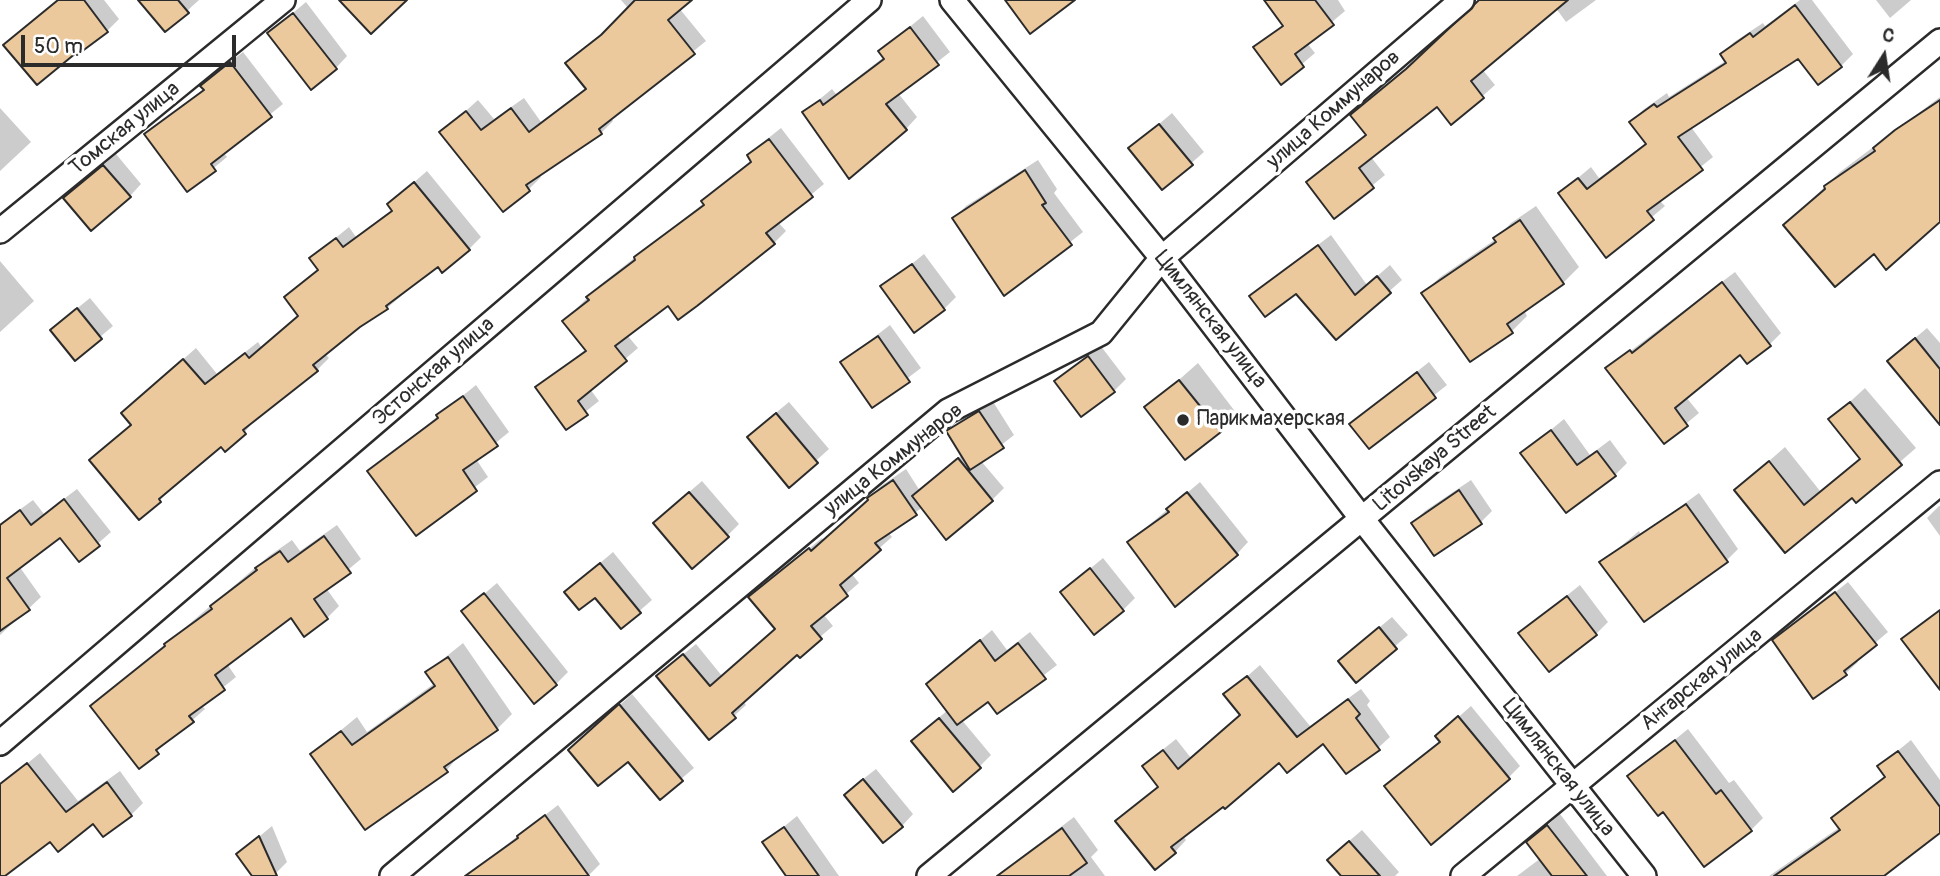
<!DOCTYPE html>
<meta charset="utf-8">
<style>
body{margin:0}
#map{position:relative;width:1940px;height:876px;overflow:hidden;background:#fff;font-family:Pangolin,sans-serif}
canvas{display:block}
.north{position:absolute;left:1849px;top:21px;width:70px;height:70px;-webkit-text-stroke:5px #fff;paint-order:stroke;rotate:12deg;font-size:19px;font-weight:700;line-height:28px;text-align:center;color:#2b2b2b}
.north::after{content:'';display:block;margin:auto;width:24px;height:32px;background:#2b2b2b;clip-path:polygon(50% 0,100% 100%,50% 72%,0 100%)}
.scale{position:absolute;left:21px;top:35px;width:215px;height:32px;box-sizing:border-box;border:4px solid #2b2b2b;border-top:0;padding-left:9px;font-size:21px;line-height:24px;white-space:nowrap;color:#2b2b2b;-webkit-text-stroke:5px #fff;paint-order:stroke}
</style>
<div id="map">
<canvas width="1940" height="876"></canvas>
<div class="north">С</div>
<div class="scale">50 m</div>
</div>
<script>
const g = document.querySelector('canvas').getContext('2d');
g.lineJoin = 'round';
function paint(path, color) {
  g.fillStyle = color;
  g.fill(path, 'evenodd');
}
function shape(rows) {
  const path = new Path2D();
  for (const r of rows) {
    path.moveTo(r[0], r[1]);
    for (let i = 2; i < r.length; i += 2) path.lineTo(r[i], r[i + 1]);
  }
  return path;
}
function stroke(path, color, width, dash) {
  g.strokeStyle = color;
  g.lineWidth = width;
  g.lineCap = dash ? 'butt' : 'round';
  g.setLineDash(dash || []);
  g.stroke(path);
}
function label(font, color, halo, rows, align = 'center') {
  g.font = font + ' Pangolin,sans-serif';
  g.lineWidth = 7;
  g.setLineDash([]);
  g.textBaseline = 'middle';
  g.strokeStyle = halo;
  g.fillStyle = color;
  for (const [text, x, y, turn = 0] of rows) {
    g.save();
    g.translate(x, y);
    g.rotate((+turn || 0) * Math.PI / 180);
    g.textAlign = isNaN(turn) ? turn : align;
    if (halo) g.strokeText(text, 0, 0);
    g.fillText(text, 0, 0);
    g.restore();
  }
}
paint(shape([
 [59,0,104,0,119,19,107,31,76,50,6,45],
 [140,0,199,0,166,30],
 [621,0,689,0,679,8,706,41,611,118,613,121,601,133,539,175,541,177,529,189,504,210,441,133,478,100,494,119,524,98,541,122,587,87,567,63,625,13,627,7],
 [1266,0,1338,0,1345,11,1307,43,1315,53,1281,82,1255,48,1284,24],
 [1482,0,1517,0,1482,69,1495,85,1452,123,1437,105,1371,157,1385,175,1335,216,1308,182,1367,134,1352,115],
 [1550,0,1596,0,1566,22],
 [1800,0,1812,0,1853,54,1841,66,1799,57,1691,127,1713,157,1659,200,1665,206,1606,256,1560,193,1591,167,1599,178,1646,143,1632,122,1643,110,1667,93,1669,97,1727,60,1722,54,1734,42,1763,23,1765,26],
 [1876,0,1911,0,1890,18],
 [306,2,347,56,336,68,269,33],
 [923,16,950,52,898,93,917,117,906,129,804,112,832,89,836,94,884,57,880,51],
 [243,52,283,104,223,152,227,157,188,189,147,134,205,88,203,86,215,74],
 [1940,97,1940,220,1874,251,1785,225,1840,172],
 [0,108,31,142,0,171],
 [1172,113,1204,152,1163,188,1131,148],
 [781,128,824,184,778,222,786,231,774,243,668,303,627,335,638,348,590,389,599,401,566,427,537,387,586,349,564,321,600,285,704,203,715,190,752,160,749,156,761,144],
 [116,154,141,184,130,196,65,198],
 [1038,160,1057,189,1054,193,1083,232,1004,294,954,218,966,206],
 [427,171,481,237,469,249,438,265,387,308,324,353,329,358,317,370,255,419,245,432,221,444,140,518,132,424,135,402,196,348,217,374,258,342,261,347,300,315,286,297,319,269,311,258,349,227,356,237,393,209,389,204],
 [1536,206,1579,267,1563,283,1524,310,1527,316,1512,331,1424,293,1439,278,1496,239,1511,223],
 [1331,235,1367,285,1390,265,1402,280,1336,338,1297,292,1251,296],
 [924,254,956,297,944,309,883,287],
 [0,261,34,301,0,332],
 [1735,272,1781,333,1769,345,1741,352,1686,397,1699,413,1664,442,1608,368],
 [90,298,113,326,75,358,64,319],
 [890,325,921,368,872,405,842,362],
 [1927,328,1940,343,1940,422,1901,350],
 [1100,345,1126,379,1114,391,1056,381],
 [1429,362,1447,385,1369,447,1351,424],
 [1198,363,1237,414,1220,431,1147,408],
 [476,385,509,432,476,459,488,477,416,533,369,472],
 [1865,388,1916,448,1856,500,1852,496,1785,550,1736,490,1785,447,1820,491,1861,458,1830,420],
 [992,400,1014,435,981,461,1004,488,992,500,923,507,888,532,892,537,851,573,859,583,823,614,833,626,743,701,746,705,734,716,670,665,696,644,722,676,776,628,750,597,822,538,824,541,881,486,906,469,920,491,963,454,948,431,960,420],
 [789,402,829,449,789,485,761,425],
 [1564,419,1590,455,1610,440,1627,463,1615,475,1523,453],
 [1471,480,1492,511,1480,523,1413,523,1425,511],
 [702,481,739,524,727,536,667,511],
 [1200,482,1248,542,1237,554,1129,542],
 [77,489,111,532,79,560,60,536,19,566,41,597,0,635,0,524,33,500,44,514],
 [1699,493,1738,549,1726,561,1602,562,1639,531,1641,535],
 [1939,506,1940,506,1940,536,1927,518],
 [337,525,361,559,326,588,339,606,327,618,291,616,227,664,236,677,201,705,205,709,139,767,93,706,269,556,292,540,300,551],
 [613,552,652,600,621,627,595,595,566,592],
 [1103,558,1135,598,1123,610,1062,592],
 [1848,582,1888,632,1856,659,1858,662,1846,673,1774,641],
 [497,583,568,672,556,684,463,612],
 [1580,585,1608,622,1596,634,1520,633],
 [1392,617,1408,635,1356,680,1352,650],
 [992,630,1007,650,1030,632,1057,665,997,711,988,699,961,719,991,755,979,767,925,729,948,710,928,684],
 [463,643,512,714,497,729,460,754,447,770,312,754,357,717,367,732,435,683,427,672],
 [1260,665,1310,726,1361,689,1370,701,1367,705,1390,737,1378,748,1324,741,1279,760,1183,836,1186,840,1175,852,1118,821,1159,786,1144,767,1156,755,1176,739,1191,758,1242,714,1226,695],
 [632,694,694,768,660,797,599,724],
 [1471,706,1520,766,1508,778,1386,786,1441,740,1437,736],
 [1688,729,1729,783,1734,780,1763,818,1751,830,1663,809,1629,777],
 [1911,740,1940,780,1940,831,1881,876,1769,876,1840,827,1833,818,1886,776,1879,766],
 [40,753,78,801,120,771,143,803,131,815,93,821,50,840,0,876,0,786],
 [876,769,913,814,902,826,858,783],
 [558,805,600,864,588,876,480,876,485,864,497,852],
 [1560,814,1607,876,1517,876,1541,858,1529,842],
 [797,816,839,876,788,876,765,842],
 [1074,817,1098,850,1091,857,1105,876,1006,876,1004,873,1016,861],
 [272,826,287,862,273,876,255,876,238,854],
 [1362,830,1399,872,1395,876,1344,876,1341,848]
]), '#0003');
const building = shape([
 [58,0,84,0,108,32,77,55,76,53,37,85,3,45,58,0],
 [138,0,178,0,189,13,165,32,138,0],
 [339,0,407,0,371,34,339,0],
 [635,0,692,0,668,20,695,54,599,129,602,134,526,185,530,191,503,212,439,132,466,111,481,130,511,108,529,132,586,89,565,63,601,35,635,0],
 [1005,0,1075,0,1030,34,1005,0],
 [1264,0,1315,0,1334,25,1295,54,1304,67,1281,85,1253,47,1283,26,1264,0],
 [1479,0,1568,0,1471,81,1484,98,1451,125,1437,107,1359,168,1374,188,1334,219,1306,182,1366,135,1350,115,1406,69,1479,0],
 [1795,5,1842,67,1818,85,1798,59,1678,137,1703,170,1647,211,1654,220,1606,258,1558,193,1578,178,1587,189,1646,144,1629,122,1654,104,1657,107,1726,63,1720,54,1750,33,1753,37,1795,5],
 [293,13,337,69,311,90,267,33,293,13],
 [910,27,939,65,886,104,907,130,849,179,802,112,820,100,823,105,884,59,878,51,910,27],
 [230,62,272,117,211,164,216,171,187,192,144,134,204,90,200,86,230,62],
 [1940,100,1940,222,1886,270,1874,254,1835,287,1783,225,1825,189,1824,186,1875,151,1873,148,1895,130,1940,100],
 [1159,124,1193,165,1162,190,1128,148,1159,124],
 [769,139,813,197,766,233,775,244,697,306,678,320,668,306,615,346,627,361,578,401,588,415,566,430,535,387,586,351,562,321,589,300,586,297,635,260,634,257,704,205,701,201,751,162,747,155,769,139],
 [103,165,131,197,91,231,63,198,103,165],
 [1025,170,1046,203,1042,205,1072,245,1004,296,952,218,1025,170],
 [414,182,470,250,442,273,438,267,386,306,388,309,360,327,313,365,318,371,243,430,246,434,225,452,221,447,159,499,161,502,139,520,89,460,131,425,121,413,183,359,205,384,245,353,249,358,298,316,284,297,318,270,309,258,336,238,343,247,392,211,387,204,414,182],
 [1520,220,1564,284,1507,324,1513,333,1470,362,1421,293,1496,242,1493,238,1520,220],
 [1318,245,1355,295,1377,276,1391,293,1336,340,1296,294,1265,317,1249,296,1318,245],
 [912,264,945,310,914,333,880,286,912,264],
 [1722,282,1771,346,1747,364,1740,355,1675,408,1688,426,1664,444,1605,368,1630,350,1632,353,1722,282],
 [77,308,102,339,75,361,50,330,77,308],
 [878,336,910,382,872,408,840,362,878,336],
 [1915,338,1940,369,1940,425,1887,361,1915,338],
 [1088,356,1115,392,1081,417,1054,381,1088,356],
 [1417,372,1436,398,1369,449,1349,424,1417,372],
 [1179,380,1221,432,1185,460,1144,407,1179,380],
 [463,396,498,446,463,470,477,491,416,536,367,471,438,418,436,415,463,396],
 [1850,402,1902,465,1856,503,1852,498,1785,553,1734,490,1769,461,1804,505,1860,459,1828,419,1850,402],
 [979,411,1004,448,970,470,946,431,979,411],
 [776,413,818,463,789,488,747,437,776,413],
 [1551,430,1577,465,1597,451,1616,476,1566,513,1520,453,1551,430],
 [958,458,993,501,946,540,912,496,958,458],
 [893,480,917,515,875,543,881,550,840,585,848,596,811,626,822,639,800,658,797,655,732,713,736,718,709,740,656,676,683,654,710,686,775,629,748,597,809,548,811,551,868,500,867,498,893,480],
 [1459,490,1482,524,1434,556,1411,523,1459,490],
 [689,492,729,537,692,569,653,523,689,492],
 [1187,492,1238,555,1175,607,1127,542,1169,512,1166,509,1187,492],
 [64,499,100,546,79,562,60,538,7,578,30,610,0,631,0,525,20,510,31,525,64,499],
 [1686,504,1728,562,1644,622,1599,562,1686,504],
 [324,536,351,573,314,599,328,619,304,637,291,618,215,675,225,690,189,716,194,722,156,750,159,754,139,769,90,706,165,646,164,644,212,609,210,606,257,570,255,568,280,551,288,562,324,536],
 [600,563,641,613,621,629,595,598,579,610,564,592,600,563],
 [1090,568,1124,611,1094,635,1060,592,1090,568],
 [1835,592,1877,645,1844,671,1847,675,1813,699,1772,640,1835,592],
 [484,593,557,685,534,704,461,611,484,593],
 [1567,596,1597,635,1549,672,1518,633,1567,596],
 [1940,610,1940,690,1901,639,1940,610],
 [1379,627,1397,649,1356,683,1338,661,1379,627],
 [980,640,995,661,1018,643,1046,679,997,714,988,702,957,725,926,684,980,640],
 [448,657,498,730,444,767,448,772,365,830,310,754,341,731,352,745,435,686,425,672,448,657],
 [1247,676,1297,737,1348,699,1360,714,1356,718,1380,750,1346,774,1323,744,1287,773,1279,763,1225,809,1223,807,1171,847,1176,853,1155,870,1115,821,1158,787,1142,766,1163,750,1178,769,1240,715,1223,694,1247,676],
 [619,704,683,781,660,800,628,762,598,786,568,750,619,704],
 [1458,716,1510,779,1431,845,1384,786,1440,742,1435,736,1458,716],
 [939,718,981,768,953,792,911,741,939,718],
 [1675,740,1716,794,1721,790,1752,831,1704,867,1663,812,1658,816,1627,776,1675,740],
 [1898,751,1940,807,1940,833,1884,876,1774,876,1840,830,1831,818,1885,777,1877,766,1898,751],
 [27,763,66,812,107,782,132,816,103,837,93,824,58,852,50,842,5,876,0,876,0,784,27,763],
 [863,779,903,827,883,843,844,795,863,779],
 [545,815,589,876,465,876,518,838,517,836,545,815],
 [1547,825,1587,876,1552,876,1526,842,1547,825],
 [784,827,819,876,786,876,762,842,784,827],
 [1062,828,1087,863,1069,876,997,876,1062,828],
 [259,836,277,876,252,876,236,854,259,836],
 [1349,841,1380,876,1341,876,1327,860,1349,841]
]);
paint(building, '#ecc99d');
stroke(building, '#2b2b2b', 2);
const minor = shape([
 [952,0,1162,258,1362,519,1644,876],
 [0,231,283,0],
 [0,743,869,0],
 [392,876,948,411,1101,333,1162,258,1462,0],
 [929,876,1940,41],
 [1463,876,1940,483]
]);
stroke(minor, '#2b2b2b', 28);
stroke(minor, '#fff', 23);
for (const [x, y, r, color] of [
 [1183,420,7,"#2b2b2b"]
]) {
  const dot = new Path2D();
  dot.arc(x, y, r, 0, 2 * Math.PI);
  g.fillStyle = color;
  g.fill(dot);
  stroke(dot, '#fff', 2.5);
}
label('21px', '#2b2b2b', '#fff', [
 ["улица Коммунаров",1334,110,-41],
 ["Томская улица",125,129,-39],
 ["Цимлянская улица",1210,320,52],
 ["Эстонская улица",434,372,-41],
 ["Litovskaya Street",1435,459,-40],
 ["улица Коммунаров",894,460,-38],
 ["Ангарская улица",1702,680,-39],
 ["Цимлянская улица",1558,768,52]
]);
label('21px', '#2b2b2b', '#fff', [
 ["Парикмахерская",1197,420]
], 'left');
</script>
